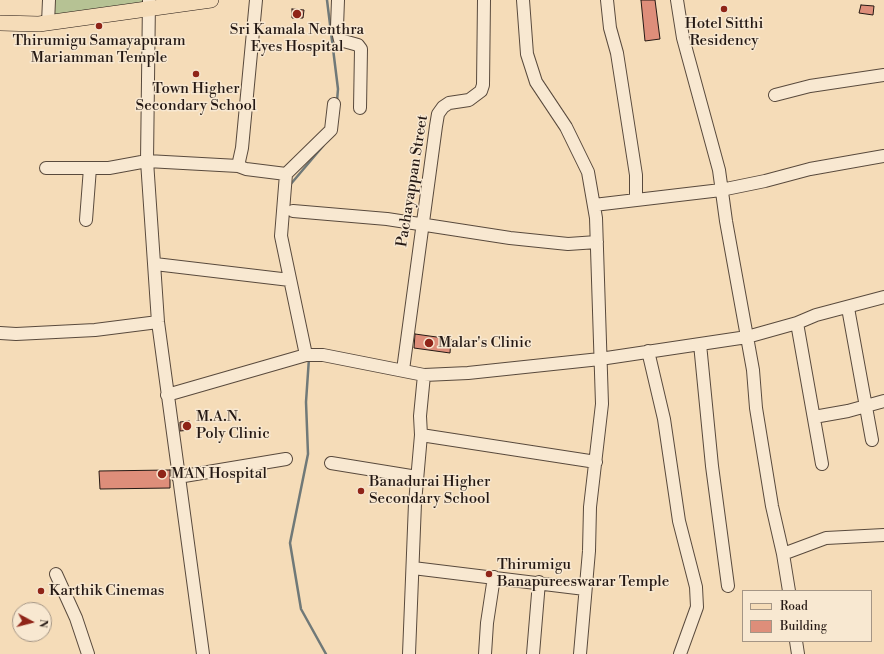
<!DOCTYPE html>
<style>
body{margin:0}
#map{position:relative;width:884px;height:654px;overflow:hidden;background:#f5dcb8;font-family:"Libre Bodoni",serif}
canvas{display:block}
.legend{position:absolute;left:742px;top:590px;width:130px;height:52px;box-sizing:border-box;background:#f8e8d1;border:1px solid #a49585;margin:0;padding:5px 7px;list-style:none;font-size:12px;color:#251914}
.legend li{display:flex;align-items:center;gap:8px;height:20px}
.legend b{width:20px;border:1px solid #a49585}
.north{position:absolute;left:12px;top:602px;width:40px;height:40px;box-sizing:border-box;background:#f8e8d1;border:1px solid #a49585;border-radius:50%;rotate:97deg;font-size:11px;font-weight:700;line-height:16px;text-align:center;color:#251914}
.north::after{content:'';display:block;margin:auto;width:14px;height:18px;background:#8f2418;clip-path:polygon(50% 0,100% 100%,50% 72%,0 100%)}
</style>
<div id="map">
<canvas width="884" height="654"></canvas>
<ul class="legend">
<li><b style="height:5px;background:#f5dcb8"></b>Road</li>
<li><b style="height:11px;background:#de8e7a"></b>Building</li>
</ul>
<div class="north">N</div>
</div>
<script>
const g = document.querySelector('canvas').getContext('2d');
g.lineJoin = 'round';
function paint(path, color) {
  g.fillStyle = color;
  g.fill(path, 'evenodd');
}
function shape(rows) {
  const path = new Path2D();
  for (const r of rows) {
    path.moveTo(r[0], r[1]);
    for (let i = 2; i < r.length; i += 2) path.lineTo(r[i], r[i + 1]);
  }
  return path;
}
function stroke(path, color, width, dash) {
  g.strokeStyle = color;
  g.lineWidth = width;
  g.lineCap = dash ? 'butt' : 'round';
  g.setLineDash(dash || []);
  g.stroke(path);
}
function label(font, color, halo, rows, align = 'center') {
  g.font = font + ' "Libre Bodoni",serif';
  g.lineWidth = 3;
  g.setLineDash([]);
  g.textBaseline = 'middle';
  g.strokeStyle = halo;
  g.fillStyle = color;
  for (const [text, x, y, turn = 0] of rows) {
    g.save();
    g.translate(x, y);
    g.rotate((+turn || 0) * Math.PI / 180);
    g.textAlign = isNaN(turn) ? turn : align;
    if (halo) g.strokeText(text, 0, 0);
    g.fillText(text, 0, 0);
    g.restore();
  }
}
paint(shape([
 [54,0,143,0,143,6,53,18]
]), '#b6c294');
stroke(shape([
 [327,0,338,89,337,101],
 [290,185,323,146],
 [309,358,306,402,308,454,290,543,301,609,326,654]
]), '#707978', 2.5);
const building = shape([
 [641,0,655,0,660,39,645,41,641,0],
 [861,5,874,6,873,15,859,13,861,5],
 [292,9,304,10,303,18,292,18,292,9],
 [415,334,451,339,450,353,414,348,415,334],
 [189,421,190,430,180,431,180,422,189,421],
 [170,470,170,488,100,489,99,471,170,470]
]);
paint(building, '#de8e7a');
stroke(building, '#251914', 1);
const minor = shape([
 [149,0,147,161,158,322,203,654],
 [338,0,337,27,340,40,358,45,361,49,360,108],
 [523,0,527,54,536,82,566,127,588,172,596,218,602,404,590,507,589,551,580,654],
 [607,0,610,28,617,53,636,175,636,199],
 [677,0,683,38,719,170,726,221,753,370,756,408,772,506,783,554,789,591],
 [48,23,49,0],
 [775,95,810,86,884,75],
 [238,166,246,169,286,174],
 [46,168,109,168,147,161,238,166,242,148,256,0],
 [594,205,721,190,765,181,810,169,884,156],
 [293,211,387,219,510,238,568,244,597,242],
 [86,220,90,168],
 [155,264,290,280],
 [848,308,872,440],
 [797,323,822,464],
 [0,333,16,334,95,330,158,322],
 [700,344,712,466,728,586],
 [648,351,664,419,679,521,696,587,697,607,680,654],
 [306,355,281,236,286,174,331,130,334,104],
 [403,370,436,126,438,114,443,107,449,103,469,100,481,91,483,85,484,0],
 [167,395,306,355,323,355,424,375,468,373,600,359,747,337,797,323,816,315,884,297],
 [814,417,848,411,884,401],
 [421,435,596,462],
 [331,463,417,477],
 [178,477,286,459],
 [783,554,826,538,884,535],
 [413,568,585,589],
 [56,574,76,618,88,654],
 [796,641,798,654],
 [409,654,415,503,421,435,420,416,424,375],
 [485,654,487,623,494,577],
 [533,654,539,582]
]);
const major = shape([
 [0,23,39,24,211,0]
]);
stroke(minor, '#594a3d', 14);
stroke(major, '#251914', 16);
stroke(minor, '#f8e8d1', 12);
stroke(major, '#f5dcb8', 15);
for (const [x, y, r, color] of [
 [724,9,4,"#8f2418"],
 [297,14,5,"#8f2418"],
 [99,26,4,"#8f2418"],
 [196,74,4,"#8f2418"],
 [429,343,5,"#8f2418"],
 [187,426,5,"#8f2418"],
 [162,474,5,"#8f2418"],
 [361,491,4,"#8f2418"],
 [489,574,4,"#8f2418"],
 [41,591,4,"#8f2418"]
]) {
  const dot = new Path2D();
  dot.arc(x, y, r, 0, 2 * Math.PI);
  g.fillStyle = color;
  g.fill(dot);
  stroke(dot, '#f8e8d1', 1.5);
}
label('15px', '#251914', '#f8e8d1', [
 ["Hotel Sitthi",724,24,"center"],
 ["Residency",724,41,"center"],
 ["Sri Kamala Nenthra",297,30,"center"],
 ["Eyes Hospital",297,47,"center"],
 ["Thirumigu Samayapuram",99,41,"center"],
 ["Mariamman Temple",99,58,"center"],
 ["Town Higher",196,89,"center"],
 ["Secondary School",196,106,"center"],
 ["Malar's Clinic",438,343],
 ["M.A.N.",196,417],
 ["Poly Clinic",196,434],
 ["MAN Hospital",171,474],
 ["Banadurai Higher",369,482],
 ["Secondary School",369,499],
 ["Thirumigu",497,565],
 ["Banapureeswarar Temple",497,582],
 ["Karthik Cinemas",49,591]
], 'left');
label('15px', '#251914', '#f8e8d1', [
 ["Pachayappan Street",413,181,-81]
]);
</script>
